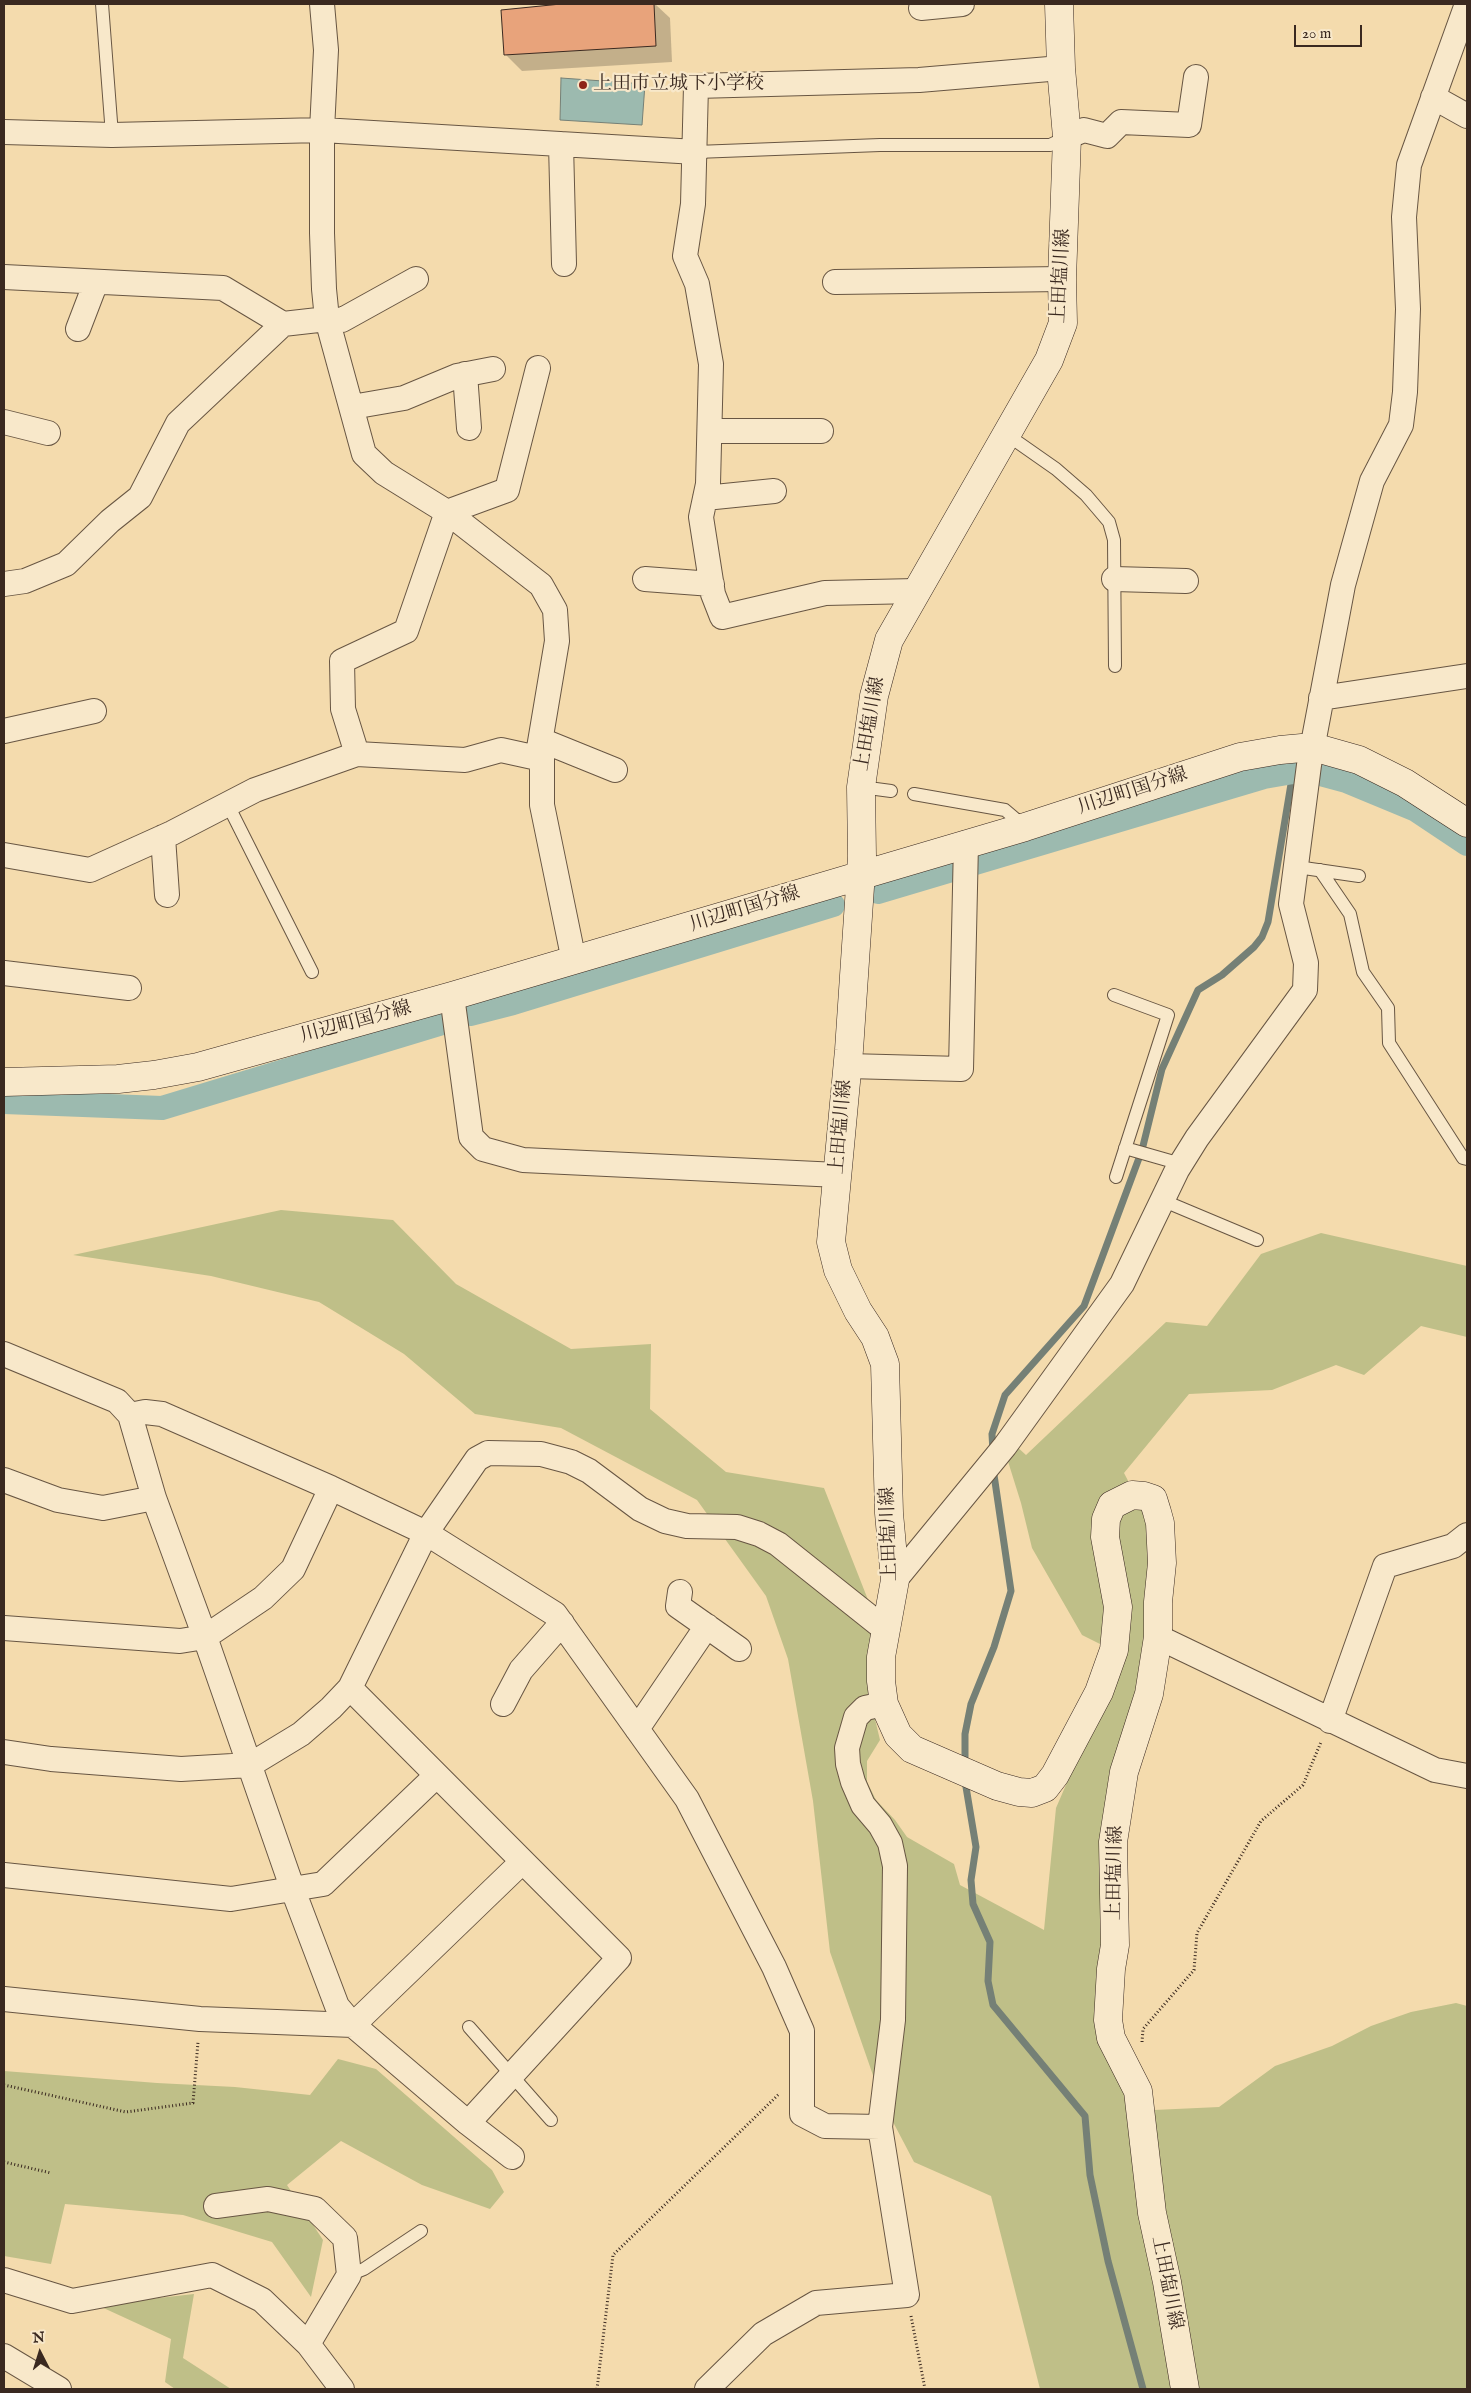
<!DOCTYPE html>
<meta charset="utf-8">
<style>
body{margin:0}
#map{position:relative;width:1471px;height:2393px;overflow:hidden;background:#f4dbad;font-family:"IM FELL English",serif}
canvas{display:block}
.frame{position:absolute;inset:0;border:5px solid #3a2920;pointer-events:none}
.north{position:absolute;left:15px;top:2328px;width:50px;height:50px;-webkit-text-stroke:4px #f8e8ca;paint-order:stroke;rotate:355deg;font-size:14px;font-weight:700;line-height:20px;text-align:center;color:#3a2920}
.north::after{content:'';display:block;margin:auto;width:18px;height:22px;background:#3a2920;clip-path:polygon(50% 0,100% 100%,50% 72%,0 100%)}
.scale{position:absolute;left:1294px;top:25px;width:68px;height:22px;box-sizing:border-box;border:2px solid #3a2920;border-top:0;padding-left:6px;font-size:15px;line-height:18px;white-space:nowrap;color:#3a2920;-webkit-text-stroke:4px #f8e8ca;paint-order:stroke}
</style>
<div id="map">
<canvas width="1471" height="2393"></canvas>
<div class="frame"></div>
<div class="north">N</div>
<div class="scale">20 m</div>
</div>
<script>
const g = document.querySelector('canvas').getContext('2d');
g.lineJoin = 'round';
function paint(path, color) {
  g.fillStyle = color;
  g.fill(path, 'evenodd');
}
function shape(rows) {
  const path = new Path2D();
  for (const r of rows) {
    path.moveTo(r[0], r[1]);
    for (let i = 2; i < r.length; i += 2) path.lineTo(r[i], r[i + 1]);
  }
  return path;
}
function stroke(path, color, width, dash) {
  g.strokeStyle = color;
  g.lineWidth = width;
  g.lineCap = dash ? 'butt' : 'round';
  g.setLineDash(dash || []);
  g.stroke(path);
}
function label(font, color, halo, rows, align = 'center') {
  g.font = font + ' "IM FELL English","Noto Serif JP",serif';
  g.lineWidth = 4.5;
  g.setLineDash([]);
  g.textBaseline = 'middle';
  g.strokeStyle = halo;
  g.fillStyle = color;
  for (const [text, x, y, turn = 0] of rows) {
    g.save();
    g.translate(x, y);
    g.rotate((+turn || 0) * Math.PI / 180);
    g.textAlign = isNaN(turn) ? turn : align;
    if (halo) g.strokeText(text, 0, 0);
    g.fillText(text, 0, 0);
    g.restore();
  }
}
paint(shape([
 [281,1210,393,1220,456,1284,571,1349,651,1344,650,1409,726,1472,824,1488,874,1615,874,1715,880,1740,867,1761,867,1782,876,1800,895,1820,907,1837,954,1864,960,1885,1044,1930,1056,1808,1122,1655,1082,1635,1032,1548,1021,1503,1006,1455,1015,1445,1026,1455,1166,1322,1207,1326,1261,1254,1321,1233,1467,1266,1467,1337,1421,1326,1364,1375,1336,1365,1272,1390,1189,1394,1124,1473,1150,1523,1153,1560,1110,1945,1179,2389,1040,2389,991,2196,914,2162,882,2101,830,1952,813,1801,788,1659,766,1596,697,1500,561,1428,475,1414,404,1354,319,1302,211,1276,73,1255],
 [1456,2003,1467,2006,1467,2389,1194,2389,1157,2210,1154,2110,1219,2107,1275,2066,1332,2046,1371,2026,1411,2012],
 [338,2059,376,2069,492,2170,504,2192,490,2209,422,2185,341,2141,287,2185,323,2240,311,2297,272,2242,183,2215,65,2204,51,2264,4,2256,4,2071,157,2083,235,2087,310,2095],
 [194,2294,183,2358,231,2389,175,2389,165,2382,171,2339,97,2305]
]), '#bfbf88');
const water = shape([
 [561,78,645,84,642,125,560,120,561,78]
]);
paint(water, '#9cbaaf');
stroke(water, '#758076', 1);
paint(shape([
 [572,4,655,4,670,18,672,62,522,71,506,55,502,11]
]), '#0003');
stroke(shape([
 [993,1452,992,1434,1005,1395,1084,1306,1142,1150,1162,1069,1198,990,1222,975,1254,947,1262,937,1268,922,1293,772],
 [965,1761,965,1734,971,1704,994,1647,1011,1591,993,1468],
 [966,1787,976,1847,971,1880,973,1904,990,1942,988,1981,993,2005,1085,2116,1090,2175,1108,2261,1143,2389]
]), '#758076', 7);
stroke(shape([
 [878,892,1264,777,1293,772,1320,774,1346,781,1416,810,1467,844],
 [470,1014,513,1003,833,905],
 [4,1102,162,1108,439,1024]
]), '#9cbaaf', 24);
const building = shape([
 [561,4,654,4,656,46,504,55,501,10,561,4]
]);
paint(building, '#e8a37b');
stroke(building, '#3a2920', 1);
const lane = shape([
 [102,4,112,135],
 [696,152,880,145,1050,145,1067,137],
 [1006,434,1056,469,1086,495,1109,522,1114,540,1115,666],
 [861,787,891,791],
 [914,794,1005,810,1025,827],
 [228,805,312,972],
 [1297,867,1359,876],
 [1320,870,1350,914,1363,972,1388,1008,1389,1043,1463,1158,1467,1159],
 [1114,995,1168,1015,1116,1177],
 [1125,1148,1181,1164],
 [1164,1201,1257,1240],
 [469,2027,551,2120],
 [349,2275,364,2269,421,2231]
]);
const street = shape([
 [921,8,962,4],
 [1433,97,1467,116],
 [4,132,112,135,322,130,696,152],
 [1067,137,1084,130,1107,136,1121,122,1189,125,1196,77],
 [561,144,564,264],
 [4,277,223,288,283,324,327,319,342,320,416,279],
 [835,282,1062,279],
 [78,329,96,282],
 [465,374,469,428],
 [352,407,404,398,457,376,493,369],
 [4,422,48,433],
 [711,431,821,431],
 [705,498,774,491],
 [447,512,541,585,555,610,557,641,539,748,542,759,542,805,574,961],
 [447,512,507,490,538,368],
 [645,579,712,584],
 [1114,579,1186,581],
 [4,584,25,581,66,564,110,521,140,497,178,423,283,324],
 [916,591,825,593,722,617,713,594,701,517,708,484,711,364,697,284,685,256,693,204,696,86,919,80,1061,68],
 [1321,698,1467,676],
 [4,731,94,711],
 [541,740,615,770],
 [357,754,465,760,501,750,542,759],
 [163,837,167,895],
 [4,855,90,870,172,833,255,790,357,754,343,709,342,661,406,631,447,512,384,473,364,454,327,319,324,289,322,233,322,130,326,50,322,4],
 [4,973,129,988],
 [452,996,471,1137,483,1149,523,1160,838,1175],
 [848,1066,961,1069,966,843],
 [4,1354,117,1401,130,1415,154,1498,205,1637,293,1890,337,2006,353,2025,468,2123,619,1958,350,1688],
 [130,1415,145,1412,162,1414,331,1488,426,1533,555,1614,687,1799,774,1967,802,2031,802,2114,825,2126,880,2127],
 [4,1480,58,1500,103,1508,154,1498],
 [895,1580,1005,1446,1122,1284,1177,1170,1197,1138,1305,990,1306,963,1291,904,1309,765,1343,585,1372,481,1401,425,1405,392,1408,309,1404,217,1409,165,1467,4],
 [680,1592,678,1606,739,1649],
 [4,1628,180,1641,205,1637,263,1598,293,1569,331,1488],
 [1158,1637,1435,1770,1467,1776],
 [503,1704,521,1670,562,1623],
 [1330,1721,1385,1566,1453,1546,1467,1535],
 [637,1729,707,1626],
 [4,1752,51,1759,181,1769,250,1765,301,1734,331,1708,350,1688,426,1533,477,1459,488,1453,541,1454,571,1462,589,1471,640,1509,665,1521,687,1526,737,1527,759,1534,778,1544,886,1630],
 [4,1875,231,1899,323,1884,436,1776],
 [4,1999,200,2019,353,2025,522,1862],
 [468,2123,512,2157],
 [216,2206,268,2199,315,2209,345,2238,349,2275,308,2344],
 [4,2280,72,2301,212,2275,262,2300,308,2344,342,2389],
 [4,2356,59,2389],
 [707,2389,763,2334,816,2303,907,2295,880,2127,893,2020,895,1866,890,1843,880,1825,863,1805,853,1782,848,1764,847,1748,856,1717,865,1708,884,1704]
]);
const secondary = shape([
 [1059,4,1061,68,1067,137,1062,279,1063,323,1049,360,889,640,874,696,861,787,862,857,849,1050,831,1242,838,1270,858,1311,875,1337,885,1364,889,1513,895,1580,881,1657,881,1681,884,1704,898,1735,912,1749,997,1786,1019,1792,1032,1793,1045,1788,1055,1775,1099,1692,1114,1650,1118,1607,1105,1537,1106,1519,1112,1505,1132,1495,1144,1496,1153,1499,1157,1512,1160,1523,1162,1563,1158,1602,1158,1637,1149,1694,1124,1772,1113,1842,1115,1945,1111,1969,1108,2020,1111,2038,1138,2091,1152,2213,1167,2282,1185,2389],
 [4,1082,118,1079,154,1075,198,1067,452,996,1025,827,1240,757,1280,750,1313,747,1359,760,1405,783,1467,823]
]);
stroke(lane, '#685643', 14);
stroke(street, '#685643', 26);
stroke(secondary, '#3a2920', 29);
stroke(shape([
 [1142,2042,1143,2029,1194,1970,1197,1933,1261,1821,1303,1785,1321,1742],
 [4,2085,126,2112,193,2103,198,2042],
 [4,2162,51,2173],
 [911,2316,925,2389],
 [597,2389,613,2255,779,2094]
]), '#3a2920', 3, [1, 2.5]);
stroke(lane, '#f8e8ca', 12);
stroke(street, '#f8e8ca', 24);
stroke(secondary, '#f8e8ca', 28);
for (const [x, y, r, color] of [
 [583,85,5,"#8f2418"]
]) {
  const dot = new Path2D();
  dot.arc(x, y, r, 0, 2 * Math.PI);
  g.fillStyle = color;
  g.fill(dot);
  stroke(dot, '#f8e8ca', 2);
}
label('19px', '#3a2920', '#f8e8ca', [
 ["上田市立城下小学校",593,85]
], 'left');
label('19px', '#3a2920', '#f8e8ca', [
 ["上田塩川線",1062,276,-87],
 ["上田塩川線",871,724,-80],
 ["川辺町国分線",1133,792,-18],
 ["川辺町国分線",745,910,-17],
 ["川辺町国分線",356,1023,-15],
 ["上田塩川線",842,1127,-85],
 ["上田塩川線",890,1534,-92],
 ["上田塩川線",1116,1873,-89],
 ["上田塩川線",1166,2283,79]
]);
</script>
